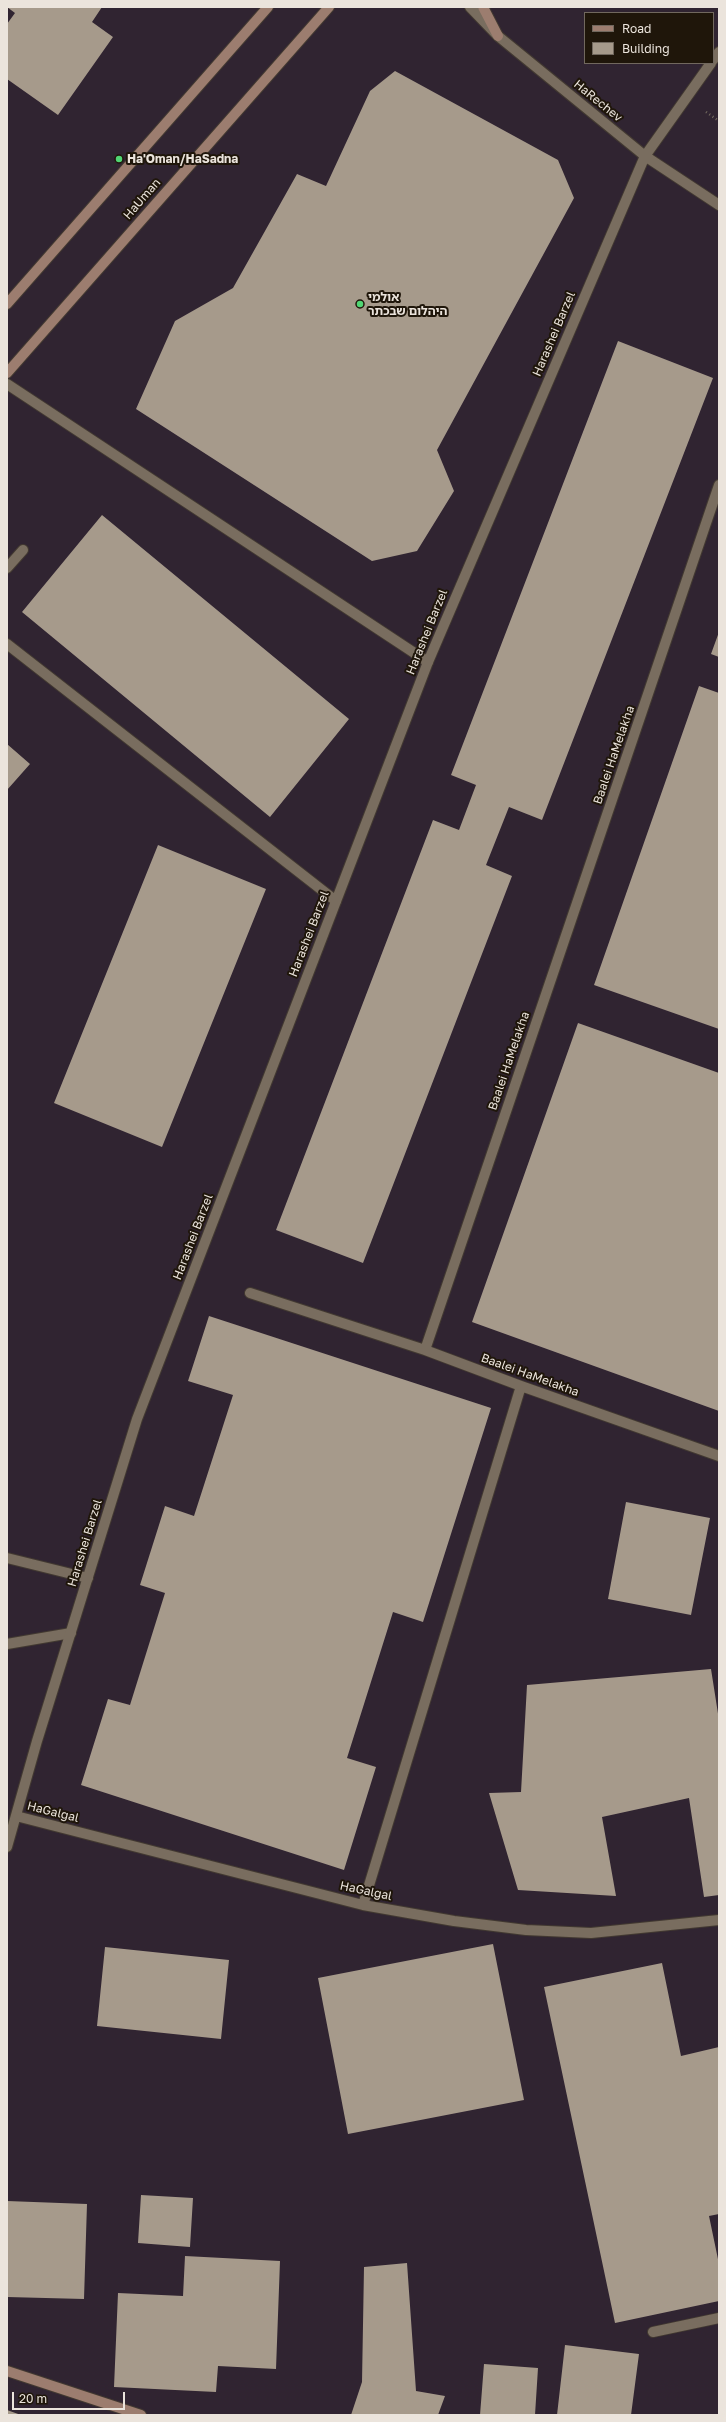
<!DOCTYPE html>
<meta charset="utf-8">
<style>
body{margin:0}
#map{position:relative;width:726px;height:2422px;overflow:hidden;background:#291f13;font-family:"Golos Text",sans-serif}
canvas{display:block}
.frame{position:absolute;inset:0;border:8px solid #ebe4dc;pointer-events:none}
.legend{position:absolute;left:584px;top:12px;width:130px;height:52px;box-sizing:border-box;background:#1f160a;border:1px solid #71685e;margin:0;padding:5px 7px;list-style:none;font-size:12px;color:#ebe4dc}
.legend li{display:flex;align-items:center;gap:8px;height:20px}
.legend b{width:20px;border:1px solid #71685e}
.scale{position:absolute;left:12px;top:2392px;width:113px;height:18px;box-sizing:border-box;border:2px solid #ebe4dc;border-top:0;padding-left:5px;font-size:12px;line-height:14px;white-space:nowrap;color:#ebe4dc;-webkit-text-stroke:3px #1f160a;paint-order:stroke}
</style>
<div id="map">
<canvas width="726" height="2422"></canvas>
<div class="frame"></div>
<ul class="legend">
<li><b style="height:5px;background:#9c7d6f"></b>Road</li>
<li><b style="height:11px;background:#a69a8b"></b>Building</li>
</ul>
<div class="scale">20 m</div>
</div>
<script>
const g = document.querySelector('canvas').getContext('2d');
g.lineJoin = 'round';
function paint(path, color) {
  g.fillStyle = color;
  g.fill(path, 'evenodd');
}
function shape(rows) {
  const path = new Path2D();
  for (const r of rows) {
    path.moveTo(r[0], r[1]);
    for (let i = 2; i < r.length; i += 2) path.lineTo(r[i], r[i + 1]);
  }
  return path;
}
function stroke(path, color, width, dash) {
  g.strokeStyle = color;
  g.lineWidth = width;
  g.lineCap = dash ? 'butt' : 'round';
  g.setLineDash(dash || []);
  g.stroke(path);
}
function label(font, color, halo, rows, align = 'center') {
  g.font = font + ' "Golos Text","Noto Sans Hebrew",sans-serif';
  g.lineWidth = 4;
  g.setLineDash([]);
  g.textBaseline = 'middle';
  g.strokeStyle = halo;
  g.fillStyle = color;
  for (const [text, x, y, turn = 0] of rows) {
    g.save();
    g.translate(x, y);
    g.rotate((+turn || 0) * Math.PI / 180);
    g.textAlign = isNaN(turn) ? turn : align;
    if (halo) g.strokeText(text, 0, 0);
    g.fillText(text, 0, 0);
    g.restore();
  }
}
paint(shape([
 [7,7,719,7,719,2415,7,2415],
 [585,13,713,13,713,63,585,63]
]), '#302431');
paint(shape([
 [7,7,102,7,92,22,113,37,58,115,7,79,7,24,15,13],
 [395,71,558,160,574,198,437,450,454,491,417,551,372,561,136,409,175,321,233,288,297,174,326,186,370,91],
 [618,341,713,378,542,820,509,807,486,865,512,876,363,1263,276,1230,433,820,459,830,476,785,451,775],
 [102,515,349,719,270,817,22,612],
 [719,632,719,657,711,654],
 [699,686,719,693,719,1029,594,985],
 [7,744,30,764,7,790],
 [158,845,266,889,162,1147,54,1103],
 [578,1023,719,1073,719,1411,472,1322],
 [209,1316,491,1408,423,1622,393,1612,347,1758,376,1767,344,1870,81,1785,108,1699,130,1705,165,1593,140,1585,165,1506,194,1516,233,1395,188,1381],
 [626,1502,710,1518,691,1615,608,1599],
 [711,1669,719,1720,719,1895,704,1897,689,1798,602,1817,616,1896,518,1890,489,1793,521,1792,527,1685],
 [493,1944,524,2100,348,2134,318,1978],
 [105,1947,229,1960,221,2039,97,2026],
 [662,1963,681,2056,719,2047,719,2214,709,2216,719,2264,719,2301,615,2323,544,1987],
 [141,2195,193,2198,190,2247,138,2243],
 [7,2201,87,2204,84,2299,7,2297],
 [185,2256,280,2261,276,2369,218,2366,216,2392,114,2387,118,2293,183,2296],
 [407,2263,416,2391,445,2396,438,2415,351,2415,362,2382,364,2267],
 [565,2345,639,2354,631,2415,557,2415],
 [484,2364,538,2368,535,2415,480,2415],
 [7,2410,21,2415,7,2415]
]), '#a69a8b');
const lane = shape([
 [7,384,428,662],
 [7,568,23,550],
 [7,644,336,901],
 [7,1558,88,1578],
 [7,1644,71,1633],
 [653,2332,719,2318]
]);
const street = shape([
 [470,7,498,36,645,156,719,205],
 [713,60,719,52],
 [719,485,425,1350,521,1386,719,1456],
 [250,1293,425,1350],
 [16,1816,363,1905,454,1921,526,1930,591,1933,719,1920],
 [7,1847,37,1741,137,1419,428,662,645,156,711,63],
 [363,1905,521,1386]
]);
const secondary = shape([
 [483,7,498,36],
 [7,304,268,7],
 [7,373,329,7],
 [7,2371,141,2415]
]);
stroke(lane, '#423931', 12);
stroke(street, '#423931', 12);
stroke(secondary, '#423931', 12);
stroke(shape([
 [706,112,719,121]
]), '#746b60', 2.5, [1, 3]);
stroke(lane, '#796d5f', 10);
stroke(street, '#796d5f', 10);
stroke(secondary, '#9c7d6f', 10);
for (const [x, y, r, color] of [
 [119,159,4,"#50d674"],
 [360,304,4,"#50d674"]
]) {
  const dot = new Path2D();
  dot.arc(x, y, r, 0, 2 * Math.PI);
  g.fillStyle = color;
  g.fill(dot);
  stroke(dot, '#1f160a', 1.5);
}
label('12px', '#ebe4dc', '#1f160a', [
 ["HaRechev",598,101,39],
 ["HaUman",142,199,-49],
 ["Harashei Barzel",554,334,-67],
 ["Harashei Barzel",427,632,-68],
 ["Baalei HaMelakha",614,755,-71],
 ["Harashei Barzel",309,934,-69],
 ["Baalei HaMelakha",509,1061,-71],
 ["Harashei Barzel",193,1237,-69],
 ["Baalei HaMelakha",530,1375,20],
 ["Harashei Barzel",85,1543,-73],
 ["HaGalgal",53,1812,14],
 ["HaGalgal",366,1891,12]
]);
label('bold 12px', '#ebe4dc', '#1f160a', [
 ["Ha'Oman/HaSadna",127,159],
 ["אולמי",368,297],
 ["היהלום שבכתר",368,311]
], 'left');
</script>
